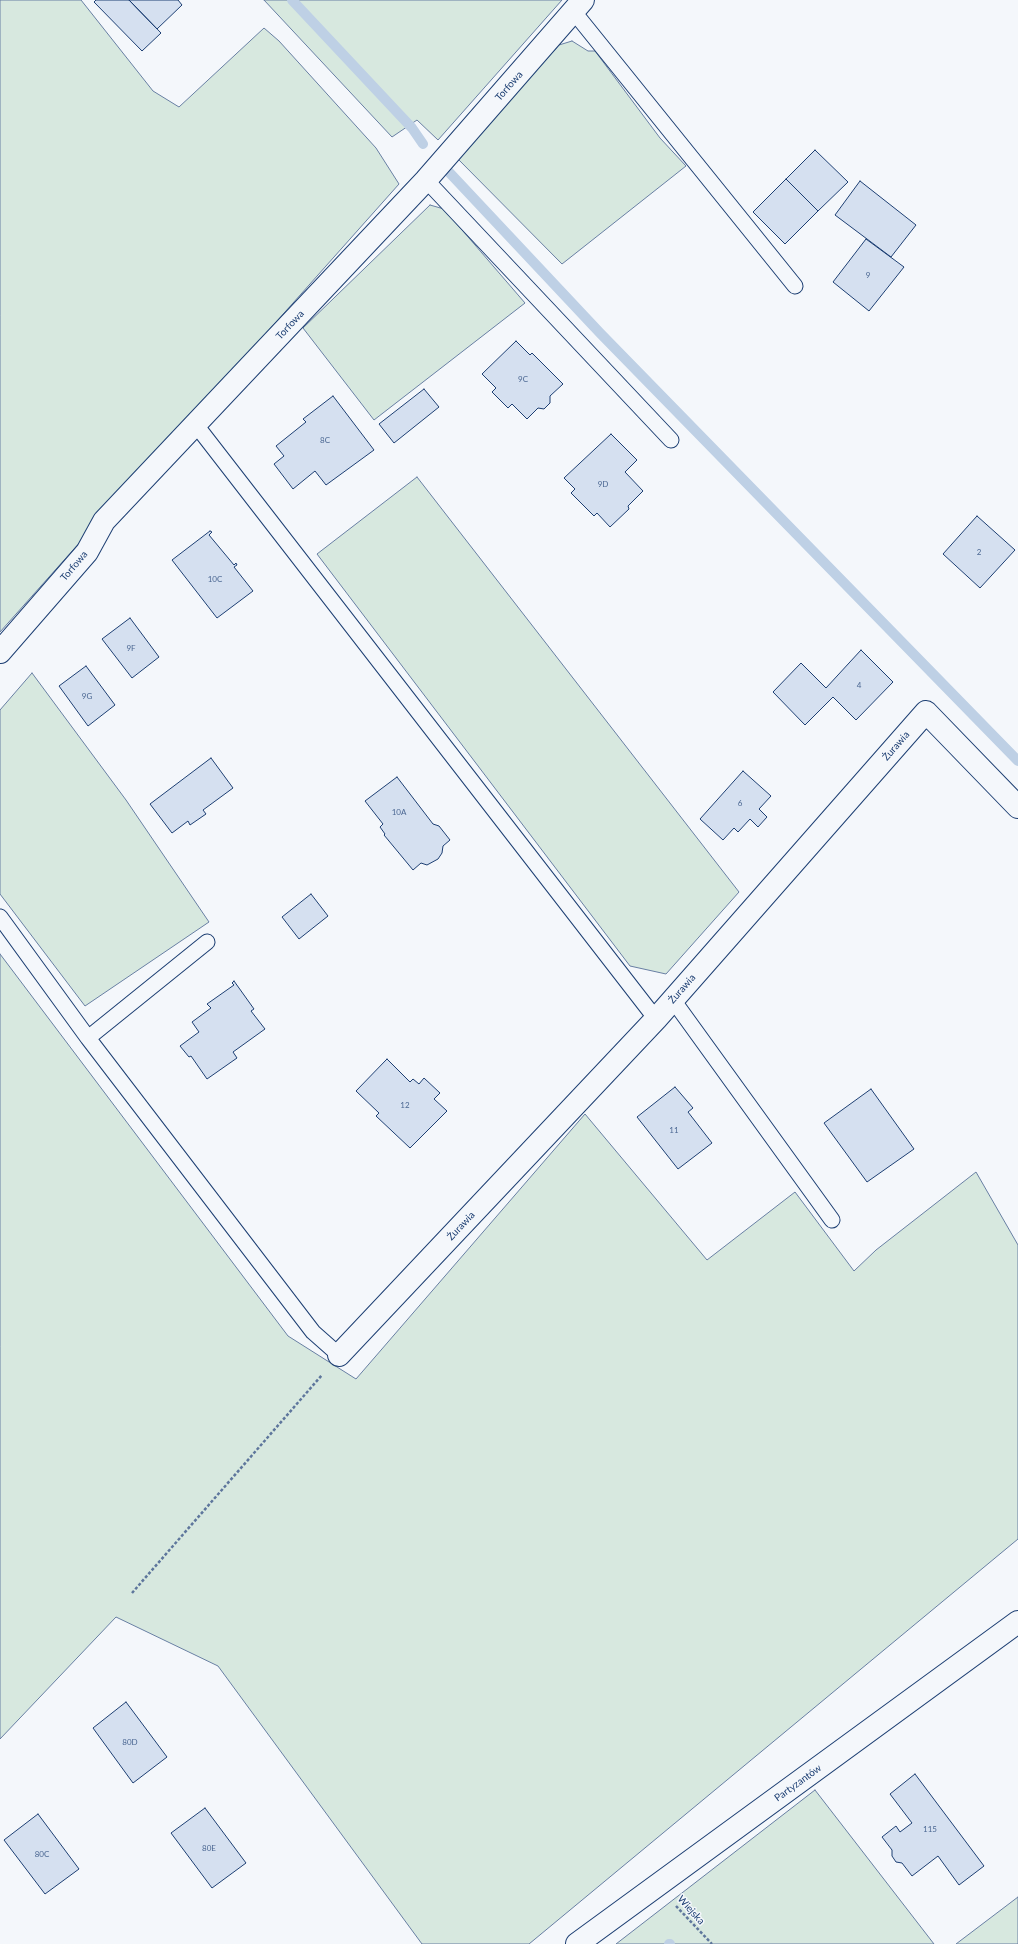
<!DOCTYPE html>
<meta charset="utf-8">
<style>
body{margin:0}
canvas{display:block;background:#f4f7fb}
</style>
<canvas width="1018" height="1944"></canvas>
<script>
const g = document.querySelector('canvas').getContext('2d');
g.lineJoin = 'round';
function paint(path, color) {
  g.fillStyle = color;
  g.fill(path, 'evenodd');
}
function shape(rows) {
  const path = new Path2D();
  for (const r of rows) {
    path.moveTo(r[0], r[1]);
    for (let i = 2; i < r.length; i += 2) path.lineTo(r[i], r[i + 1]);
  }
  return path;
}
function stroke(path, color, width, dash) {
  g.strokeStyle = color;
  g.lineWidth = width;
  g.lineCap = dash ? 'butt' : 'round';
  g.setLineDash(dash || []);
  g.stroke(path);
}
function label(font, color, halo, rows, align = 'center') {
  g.font = font + ' Lato,sans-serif';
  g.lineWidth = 3;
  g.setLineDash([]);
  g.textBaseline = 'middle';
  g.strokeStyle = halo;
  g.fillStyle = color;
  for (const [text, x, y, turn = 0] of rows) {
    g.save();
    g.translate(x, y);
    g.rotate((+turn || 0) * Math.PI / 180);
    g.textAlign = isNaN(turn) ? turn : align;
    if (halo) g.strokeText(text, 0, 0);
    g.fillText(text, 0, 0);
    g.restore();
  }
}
const green = shape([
 [0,0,81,0,153,91,179,107,264,28,279,41,376,148,399,184,0,632,0,0],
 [264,0,562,0,438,140,417,120,392,137,264,0],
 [572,41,588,51,595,51,660,138,686,166,562,264,457,158,559,45,572,41],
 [430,205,444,209,525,303,374,420,303,328,430,205],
 [417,477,739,892,666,974,630,966,317,554,417,477],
 [32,673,126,800,209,922,85,1006,0,894,0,710,32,673],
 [0,954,288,1336,356,1379,585,1114,707,1260,795,1192,854,1271,876,1250,976,1172,1018,1245,1018,1539,529,1944,422,1944,218,1666,116,1617,0,1739,0,954],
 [815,1790,934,1944,616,1944,815,1790],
 [1018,1897,1018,1944,956,1944,1018,1897]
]);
paint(green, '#d7e8df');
stroke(green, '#687fa3', 1);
stroke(shape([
 [292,0,412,128,423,144],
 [447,170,600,333,1018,761],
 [669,1944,670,1944]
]), '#bed0e5', 10);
const building = shape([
 [96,0,129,0,161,33,142,51,94,2,96,0],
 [129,0,178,0,182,5,157,29,129,0],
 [815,150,848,182,818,211,786,179,815,150],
 [786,179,818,211,785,244,753,212,786,179],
 [860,181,916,225,891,257,835,215,860,181],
 [866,239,904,267,869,311,833,282,866,239],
 [516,341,530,355,532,353,563,384,550,396,550,403,544,409,538,408,527,419,512,404,508,408,492,392,496,388,482,374,516,341],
 [424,389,439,407,394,443,379,424,424,389],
 [333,396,374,450,326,485,315,471,293,489,274,464,284,456,276,446,306,422,303,419,333,396],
 [611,434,637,460,625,472,643,491,628,506,629,509,610,527,597,513,594,516,571,493,575,489,564,478,611,434],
 [977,516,1015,550,980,588,943,554,977,516],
 [210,531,212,532,209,535,234,565,236,563,237,565,234,567,253,591,217,618,172,560,210,531],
 [130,618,159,657,132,678,102,639,130,618],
 [861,650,893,682,856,720,833,697,805,725,773,692,801,663,826,688,861,650],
 [86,666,115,705,88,726,59,686,86,666],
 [211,758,233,788,203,810,206,814,190,825,188,821,172,833,150,804,211,758],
 [743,771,771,796,759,809,767,817,758,827,750,819,738,832,734,828,723,840,700,819,743,771],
 [397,777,433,824,439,826,450,840,443,846,442,853,438,859,427,865,421,863,413,870,384,835,385,834,380,827,383,824,365,801,397,777],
 [311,894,328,916,299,939,282,917,311,894],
 [234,981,254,1009,251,1011,265,1029,233,1052,237,1058,207,1079,191,1056,189,1057,180,1046,199,1032,192,1022,211,1008,207,1004,234,985,232,983,234,981],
 [387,1059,410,1082,413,1079,419,1084,424,1078,440,1093,434,1099,447,1111,410,1148,376,1116,379,1113,356,1091,387,1059],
 [675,1087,693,1108,688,1112,712,1143,678,1169,637,1117,675,1087],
 [871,1089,914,1149,867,1182,824,1123,871,1089],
 [126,1702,167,1757,133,1783,93,1728,126,1702],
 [915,1774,984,1866,959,1885,938,1856,912,1876,902,1863,896,1862,892,1856,892,1850,882,1837,896,1826,900,1832,912,1823,890,1794,915,1774],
 [205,1808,246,1863,212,1888,171,1833,205,1808],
 [38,1814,79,1869,45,1894,4,1840,38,1814]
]);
paint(building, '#d5e0f0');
stroke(building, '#1d3f73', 1);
const service = shape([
 [574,12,795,286],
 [426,180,671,440],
 [196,425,656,1019],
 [0,917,88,1038,313,1332,339,1355],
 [673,1000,832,1220],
 [88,1038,207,942]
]);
const minor = shape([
 [0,652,87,552,104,521,426,180,583,0],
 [339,1355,656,1019,926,712,1018,807],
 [577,1944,1018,1622]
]);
stroke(service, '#1d3f73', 17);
stroke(minor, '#1d3f73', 24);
stroke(shape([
 [132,1593,322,1375],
 [676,1906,712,1944]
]), '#5e769c', 2.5, [3, 2]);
stroke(service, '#f4f7fb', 15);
stroke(minor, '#f4f7fb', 22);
label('8px', '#4b6792', null, [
 ["9",868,275],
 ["9C",523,379],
 ["8C",325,440],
 ["9D",603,484],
 ["2",979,552],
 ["10C",215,579],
 ["9F",131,648],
 ["4",859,685],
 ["9G",87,696],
 ["6",740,803],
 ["10A",399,812],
 ["12",405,1105],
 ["11",674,1130],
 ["80D",130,1742],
 ["115",930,1829],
 ["80E",209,1848],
 ["80C",42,1854]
]);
label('10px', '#1d3f73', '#f4f7fb', [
 ["Torfowa",509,86,-49],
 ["Torfowa",290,325,-47],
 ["Torfowa",74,566,-50],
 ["Żurawia",896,746,-49],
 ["Żurawia",682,989,-49],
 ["Żurawia",461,1226,-47],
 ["Partyzantów",798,1783,-36],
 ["Wiejska",691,1910,48]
]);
</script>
